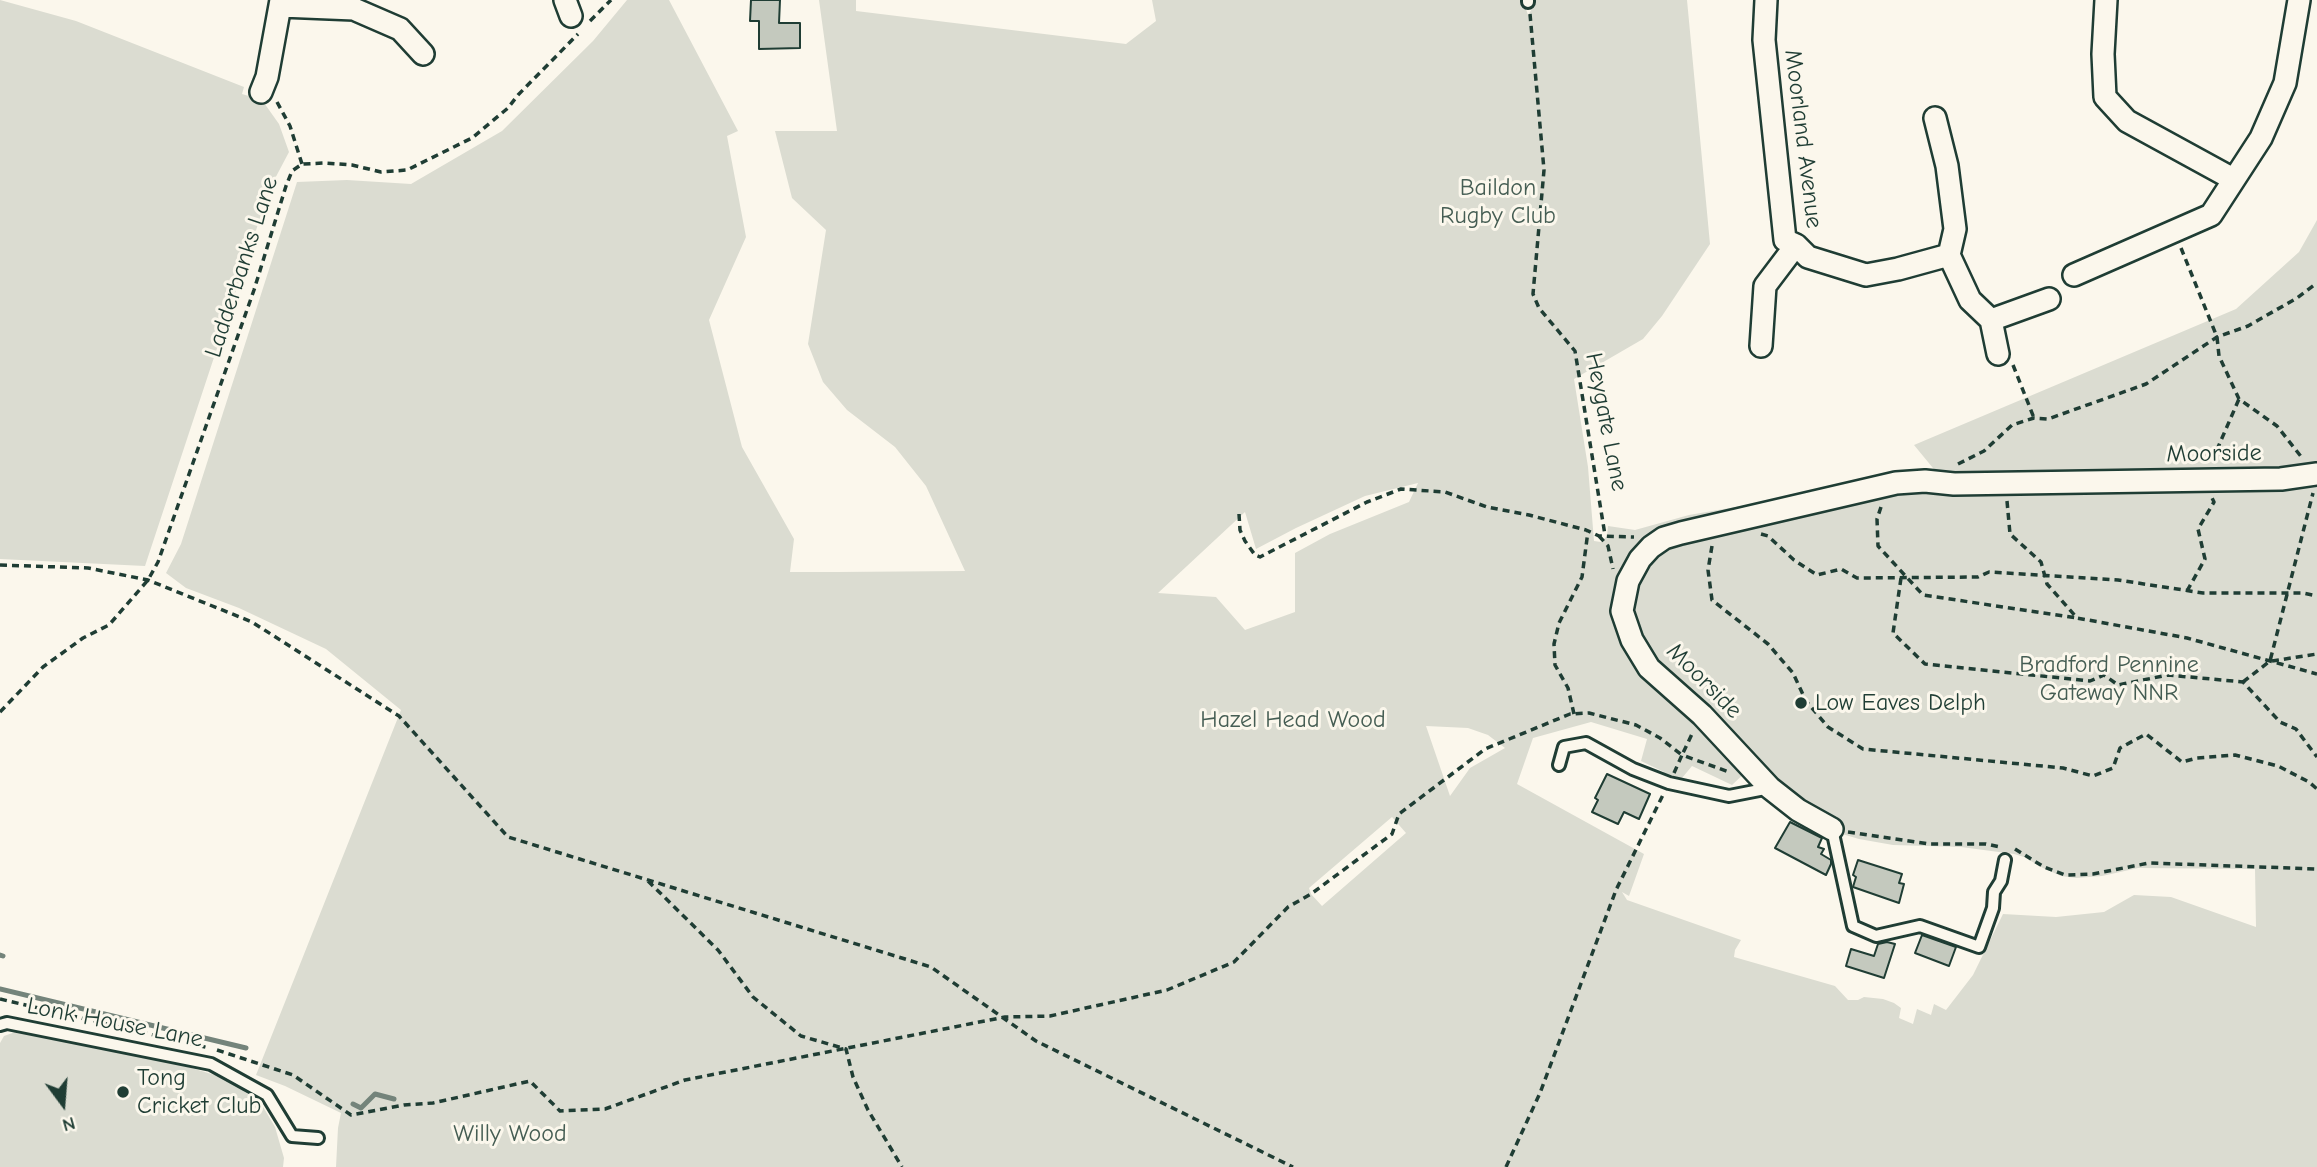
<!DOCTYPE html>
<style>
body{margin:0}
#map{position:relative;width:2317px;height:1167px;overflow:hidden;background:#fbf7ec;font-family:"Comic Neue",sans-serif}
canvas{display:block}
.north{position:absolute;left:28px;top:1069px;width:70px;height:70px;-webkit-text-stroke:5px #fbf7ec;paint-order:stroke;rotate:164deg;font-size:19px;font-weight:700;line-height:28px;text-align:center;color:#1f3d34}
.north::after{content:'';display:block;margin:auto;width:24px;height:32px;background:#1f3d34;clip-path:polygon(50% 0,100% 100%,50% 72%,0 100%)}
</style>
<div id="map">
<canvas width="2317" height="1167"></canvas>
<div class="north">N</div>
</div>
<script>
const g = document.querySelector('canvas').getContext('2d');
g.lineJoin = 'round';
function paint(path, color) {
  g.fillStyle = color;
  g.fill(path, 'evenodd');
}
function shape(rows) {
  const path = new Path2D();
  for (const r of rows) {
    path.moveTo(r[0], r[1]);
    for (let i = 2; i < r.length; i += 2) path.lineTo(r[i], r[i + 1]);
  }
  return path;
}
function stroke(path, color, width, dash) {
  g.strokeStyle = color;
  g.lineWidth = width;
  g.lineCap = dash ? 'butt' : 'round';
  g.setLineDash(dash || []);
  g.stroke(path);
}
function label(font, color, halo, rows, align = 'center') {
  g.font = font + ' "Comic Neue",sans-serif';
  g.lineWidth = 6;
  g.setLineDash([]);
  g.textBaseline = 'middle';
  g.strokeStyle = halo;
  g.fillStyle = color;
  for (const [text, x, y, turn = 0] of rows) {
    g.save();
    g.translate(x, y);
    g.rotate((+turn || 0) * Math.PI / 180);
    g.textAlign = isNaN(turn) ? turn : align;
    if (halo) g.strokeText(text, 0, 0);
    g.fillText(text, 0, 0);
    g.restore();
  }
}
paint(shape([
 [0,0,76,21,244,87,242,94,262,100,279,124,289,152,270,188,145,566,0,559],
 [627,0,669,0,738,131,727,136,746,237,709,320,742,447,794,539,790,572,837,572,965,571,926,486,895,447,847,410,823,382,808,344,826,230,792,198,775,131,837,131,819,0,856,0,856,11,1126,44,1156,21,1152,0,1523,0,1528,15,1534,6,1533,0,1687,0,1710,244,1662,316,1643,339,1574,379,1588,467,1594,541,1601,542,1607,536,1608,526,1635,530,1689,515,1846,488,2317,479,2317,1167,336,1167,338,1128,341,1113,285,1086,256,1075,401,710,326,649,239,608,186,588,166,573,181,544,297,182,347,180,411,184,502,131,593,41],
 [1418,483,1409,502,1330,534,1295,553,1295,612,1245,630,1216,597,1158,593,1245,512,1256,549,1296,528,1365,496],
 [1591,722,1647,739,1641,761,1664,772,1662,776,1677,784,1692,766,1732,785,1748,770,1822,828,1859,839,1893,845,1961,847,2014,854,2024,857,2043,868,2061,876,2076,878,2102,876,2138,868,2255,869,2256,927,2171,897,2134,895,2104,912,2056,917,2003,914,1973,975,1946,1010,1934,1004,1931,1015,1917,1009,1913,1024,1899,1018,1901,1008,1894,1003,1883,999,1864,997,1858,1000,1848,1000,1835,986,1734,957,1735,950,1741,940,1627,900,1622,892,1629,896,1644,854,1517,784,1533,738],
 [1426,726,1468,728,1488,735,1505,748,1470,768,1450,796],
 [1392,817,1406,833,1322,906,1311,894,1309,888],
 [2317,220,2317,472,1942,479,1914,445,2236,309,2299,252],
 [18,1031,175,1063,228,1079,262,1105,275,1127,284,1158,283,1167,0,1167,0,1043,4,1036]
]), '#dbdcd1');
stroke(shape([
 [0,955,3,956],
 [0,989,246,1048],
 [353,1104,361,1108,375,1094,394,1099]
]), '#74847b', 5);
const building = shape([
 [751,0,780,0,779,23,800,23,800,48,759,49,759,21,750,21,751,0],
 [1607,774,1650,794,1639,819,1624,812,1618,824,1592,812,1598,800,1595,798,1607,774],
 [1790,822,1822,838,1818,847,1824,849,1821,854,1831,860,1831,864,1826,875,1775,848,1790,822],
 [1858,860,1902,874,1899,883,1904,884,1899,903,1853,887,1856,877,1853,875,1858,860],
 [1922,935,1956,947,1949,966,1915,953,1922,935],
 [1887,942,1895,944,1884,978,1846,966,1851,949,1874,956,1878,944,1887,942]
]);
paint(building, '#c4c9be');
stroke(building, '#1f3d34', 2);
const lane = shape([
 [1528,0,1528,2],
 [1559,765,1564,747,1586,743,1633,769,1669,783,1729,796,1770,788],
 [1832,829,1853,926,1876,936,1920,926,1979,947,1993,908,1994,892,2001,881,2005,860],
 [0,1025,7,1023,211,1064,267,1095,292,1136,318,1138]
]);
const street = shape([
 [565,0,571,16],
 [1766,0,1764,40,1785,240,1796,245,1808,257,1866,275,1898,269,1949,255],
 [2106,0,2103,54,2105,97,2127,121,2233,179],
 [281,6,354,9,400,29,423,54],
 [261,92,267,77,281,0],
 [1935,118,1947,166,1955,229,1949,255,1970,300,1991,320,1998,354],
 [2074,275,2211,215,2261,138,2285,83,2299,0],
 [1991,320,2049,299],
 [1761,346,1765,286,1796,245],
 [1832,829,1798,810,1770,788,1702,715,1649,668,1632,640,1622,611,1628,581,1640,559,1651,547,1664,538,1681,533,1896,483,1925,481,1954,484,2281,479,2317,474]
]);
stroke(lane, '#1f3d34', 16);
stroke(street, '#1f3d34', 26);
stroke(shape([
 [1530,14,1544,170,1533,294,1539,308,1575,351,1605,535],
 [590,21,611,0],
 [277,102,290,126,302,164],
 [2181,248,2217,337,2219,356,2239,399,2277,426,2303,459],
 [2013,365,2034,418],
 [2212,461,2239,399],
 [1958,464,1984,451,2012,425,2034,418,2048,419,2146,384,2217,337,2248,326,2297,298,2317,283],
 [2007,501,2010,534,2041,562,2047,584,2077,618,2187,638,2317,674],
 [1881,507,1877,519,1878,546,1923,595,2077,618],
 [1239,514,1240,530,1245,541,1255,555,1260,557,1367,502,1401,489,1445,492,1487,507,1529,515,1586,530,1599,536,1634,537],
 [1761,534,1768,536,1794,560,1817,575,1841,569,1857,578,1978,577,1989,572,2118,580,2203,593,2303,593,2317,596],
 [1599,536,1608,546,1613,569],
 [1712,546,1708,570,1712,600,1768,644,1793,673,1806,701,1828,727,1863,749,2063,768,2093,776,2113,768,2120,748,2146,734,2182,762,2197,758,2235,755,2278,766,2309,782,2317,789],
 [0,565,88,568,148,580,252,622,399,716,508,837,931,967,1036,1041,1293,1167],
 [1901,578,1893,633,1925,664,2090,681,2104,675,2118,685,2168,675,2243,682,2280,722,2296,729,2317,757],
 [2187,591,2205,559,2198,529,2214,502,2212,498],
 [2272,661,2317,654],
 [2243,682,2270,661,2313,493],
 [0,712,43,667,83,638,109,625,148,580,158,562,254,290,286,186,292,171,302,164,325,163,352,165,381,172,407,170,472,138,508,108,518,95,578,34],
 [1574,714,1568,688,1555,665,1554,644,1559,623,1582,577,1588,531],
 [1674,773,1682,755,1729,772],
 [1848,832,1930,844,1986,844,2000,847],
 [2015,849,2044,867,2065,875,2093,874,2149,863,2317,869],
 [648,881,718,950,753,997,801,1036,846,1049,853,1077,868,1110,902,1167],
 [0,999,209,1048],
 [217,1050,293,1075,351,1115,404,1105,433,1103,530,1081,560,1111,605,1109,685,1080,1005,1017,1050,1016,1167,990,1234,962,1288,907,1311,894,1392,834,1399,814,1485,749,1570,714,1589,713,1636,725,1660,738,1682,755,1693,732],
 [1506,1167,1540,1093,1616,890,1663,795]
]), '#1f3d34', 3.5, [7, 5]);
stroke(lane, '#fbf7ec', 10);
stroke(street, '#fbf7ec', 21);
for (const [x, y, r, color] of [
 [1801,703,7,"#1f3d34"],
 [123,1092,7,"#1f3d34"]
]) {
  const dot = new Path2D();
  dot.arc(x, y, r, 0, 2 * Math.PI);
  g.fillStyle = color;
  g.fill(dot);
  stroke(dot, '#fbf7ec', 2.5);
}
label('24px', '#1f3d34', '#fbf7ec', [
 ["Moorland Avenue",1803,139,83],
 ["Ladderbanks Lane",242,267,-72],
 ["Heygate Lane",1606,422,79],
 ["Moorside",2214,454,-1],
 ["Moorside",1704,681,45],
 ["Lonk House Lane",115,1023,11]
]);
label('24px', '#455d53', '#fbf7ec', [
 ["Baildon",1498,188],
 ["Rugby Club",1498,216],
 ["Bradford Pennine",2109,665],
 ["Gateway NNR",2109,693],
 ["Hazel Head Wood",1293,720],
 ["Willy Wood",510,1134]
]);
label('24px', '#1f3d34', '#fbf7ec', [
 ["Low Eaves Delph",1815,703],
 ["Tong",137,1078],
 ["Cricket Club",137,1106]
], 'left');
</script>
